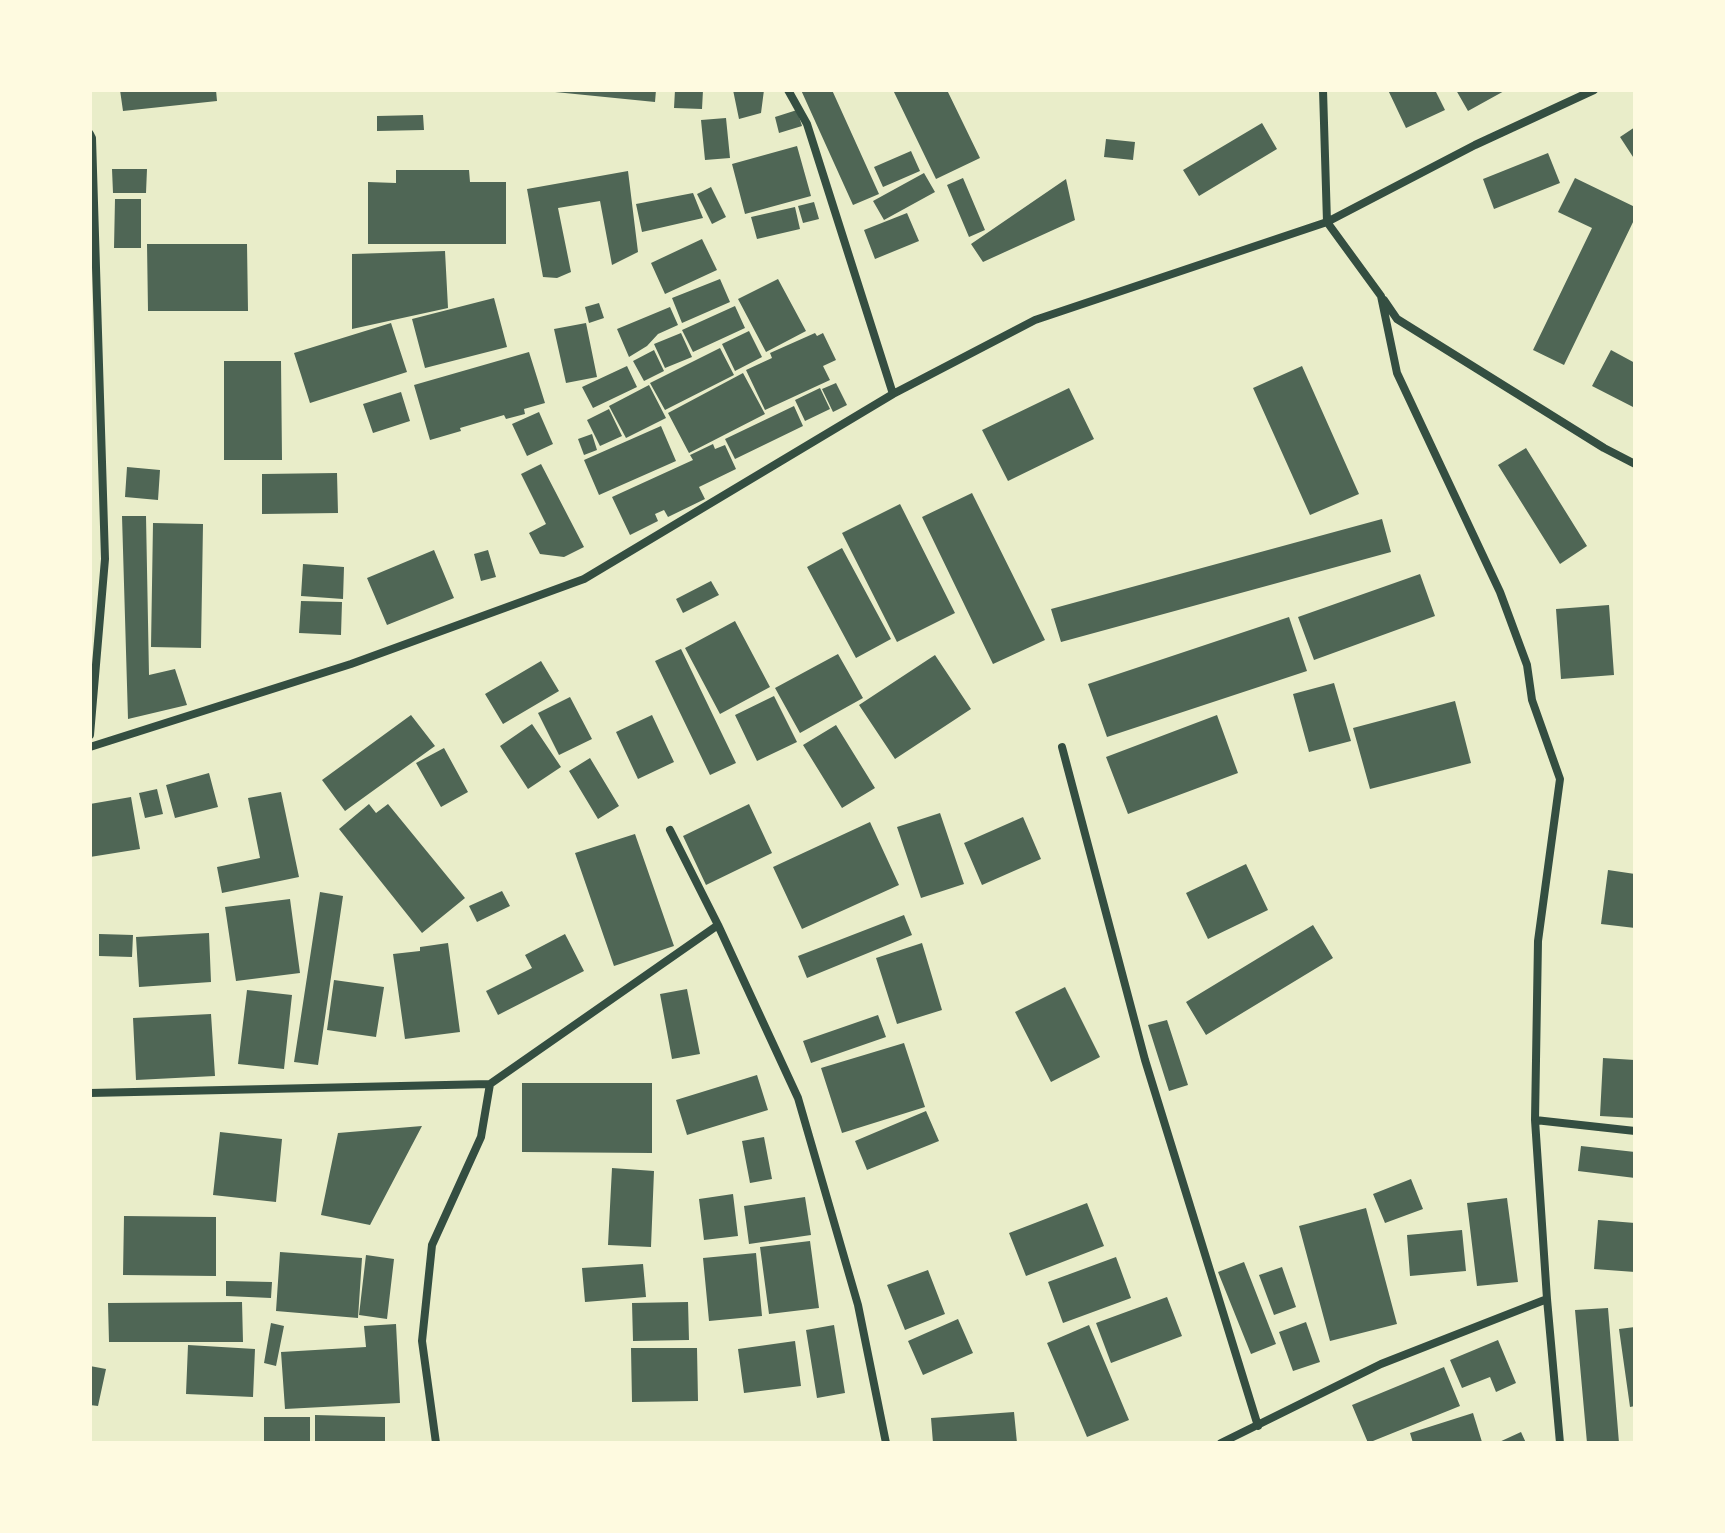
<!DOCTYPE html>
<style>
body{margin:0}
#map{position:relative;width:1725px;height:1533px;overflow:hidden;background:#e9edc9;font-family:"Crimson Pro",serif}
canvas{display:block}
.frame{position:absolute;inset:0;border:92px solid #fefae0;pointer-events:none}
</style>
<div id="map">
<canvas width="1725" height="1533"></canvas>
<div class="frame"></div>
</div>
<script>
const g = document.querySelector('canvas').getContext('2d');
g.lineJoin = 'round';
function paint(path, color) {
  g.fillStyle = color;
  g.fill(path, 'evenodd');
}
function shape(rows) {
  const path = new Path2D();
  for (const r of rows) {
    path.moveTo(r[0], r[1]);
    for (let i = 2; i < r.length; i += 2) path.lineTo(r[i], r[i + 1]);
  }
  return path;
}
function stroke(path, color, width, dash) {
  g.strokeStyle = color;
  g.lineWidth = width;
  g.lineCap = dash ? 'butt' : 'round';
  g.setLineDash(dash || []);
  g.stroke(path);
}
paint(shape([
 [120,90,216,90,217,101,123,111],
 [555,90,656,90,655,102,555,92],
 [675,90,703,90,702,109,674,108],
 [733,90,764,90,761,113,739,119],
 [801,90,832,90,879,194,853,205],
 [893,90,947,90,980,158,936,179],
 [1388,90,1435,90,1445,110,1406,128],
 [1456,90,1506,90,1468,111],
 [797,110,802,126,779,133,775,117],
 [423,115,424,130,377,131,377,116],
 [726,118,730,158,705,160,701,120],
 [1262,123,1277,149,1199,196,1183,170],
 [1635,127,1635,160,1620,137],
 [1106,139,1135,142,1133,160,1104,157],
 [797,146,811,196,745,214,732,164],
 [911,151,920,171,883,187,874,167],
 [1548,153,1560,183,1494,209,1483,179],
 [112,169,147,169,146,193,113,193],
 [396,170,469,170,470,182,506,182,506,244,368,244,368,182,396,183],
 [628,171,638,252,612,265,600,201,558,208,571,272,557,278,543,277,527,189],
 [924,173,935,192,884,220,873,201],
 [963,178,985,230,969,237,947,185],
 [1575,178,1635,207,1635,218,1564,365,1533,350,1592,228,1558,212],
 [1066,179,1075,220,983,262,971,244],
 [711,187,726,217,712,224,697,194],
 [693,193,703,218,642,232,636,204],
 [115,199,141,199,141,248,114,248],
 [814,202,819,219,803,223,798,206],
 [795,207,800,229,757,239,751,217],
 [907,213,919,241,875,259,864,230],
 [702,239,717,270,665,294,651,263],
 [147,244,247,244,248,311,148,311],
 [445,251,448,308,352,329,352,254],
 [720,279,730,302,682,323,672,298],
 [778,279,806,331,766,352,738,299],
 [494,298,507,347,425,368,412,319],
 [599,303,604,318,589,323,585,307],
 [735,306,745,328,693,352,682,330],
 [670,307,678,325,658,334,647,346,629,357,617,329],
 [391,323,407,372,310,403,294,353],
 [586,323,597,377,566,383,554,329],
 [749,331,762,357,735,371,722,344],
 [681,333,692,357,665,368,654,344],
 [815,333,817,336,823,333,836,360,823,366,830,380,765,410,746,370,772,358,770,353],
 [720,348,734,375,665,410,650,383],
 [654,350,664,371,644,381,633,361],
 [1611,350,1635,363,1635,408,1592,386],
 [529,352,545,403,524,409,525,414,506,419,504,415,460,428,461,431,430,440,414,385],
 [224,361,281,361,282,460,224,460],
 [627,366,637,387,593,408,582,387],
 [1302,366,1359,494,1310,515,1253,388],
 [743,373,765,414,689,453,668,413],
 [836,383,847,405,833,412,822,389],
 [649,385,666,418,626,438,609,406],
 [820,388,830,409,805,421,795,400],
 [1069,388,1094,439,1008,481,982,430],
 [401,392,410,421,373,433,363,404],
 [794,406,803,426,735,459,725,439],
 [609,409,622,436,600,446,587,420],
 [539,412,553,444,527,456,512,424],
 [661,426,676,461,599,495,584,460],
 [592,434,597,450,584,455,578,439],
 [713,444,715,449,725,445,736,469,699,487,705,499,668,517,664,510,655,514,658,521,630,535,612,497,693,460,690,455],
 [1526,448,1587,546,1560,564,1498,465],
 [541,464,584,547,564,557,540,554,529,533,546,524,521,474],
 [127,467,160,470,158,500,125,497],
 [337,473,338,513,262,514,262,474],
 [972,493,1045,640,993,664,922,517],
 [900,504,955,613,897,642,842,533],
 [122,516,146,516,149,675,175,669,187,705,128,719],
 [1382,519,1391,552,1061,642,1051,609],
 [153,523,203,524,201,648,151,647],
 [842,548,891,639,856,658,807,567],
 [434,550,454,598,387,625,367,578],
 [488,550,496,577,481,581,474,554],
 [303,564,344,567,343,599,301,596],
 [1420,574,1435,616,1314,660,1298,617],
 [711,581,719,595,683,613,676,599],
 [301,601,342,602,341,635,299,633],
 [1609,605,1614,675,1561,679,1556,609],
 [1289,617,1307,671,1107,737,1088,684],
 [735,621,770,687,720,714,685,648],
 [681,649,736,763,710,775,655,661],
 [838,654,863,698,800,733,775,688],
 [935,655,971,709,895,759,859,705],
 [541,661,559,691,503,724,485,694],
 [1334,683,1351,741,1309,752,1293,694],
 [774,696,797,742,757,761,735,715],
 [570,697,592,739,559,755,538,713],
 [1455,701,1471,763,1370,789,1353,728],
 [411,715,435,746,345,811,322,780],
 [652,715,674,762,638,779,616,732],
 [1217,715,1238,773,1128,814,1106,757],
 [532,724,561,767,528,789,500,746],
 [836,725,875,788,842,808,803,745],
 [444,748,468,792,441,807,416,763],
 [590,758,619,806,598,819,569,771],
 [209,773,218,807,175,818,166,785],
 [157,789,163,814,145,818,139,793],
 [281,792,299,877,222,893,217,867,260,858,248,798],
 [131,797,140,849,90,857,90,804],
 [369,804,376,813,388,804,465,898,422,933,339,829],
 [749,804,772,853,706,885,683,836],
 [940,813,964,884,921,898,897,827],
 [1023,817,1041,859,982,885,964,843],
 [870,822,899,885,802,929,773,867],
 [635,834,674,946,614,966,575,853],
 [1246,864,1268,910,1208,939,1186,893],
 [1608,870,1635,874,1635,928,1601,924],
 [502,891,510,906,477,922,469,906],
 [320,892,343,896,318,1065,294,1062],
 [290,899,300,973,236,981,225,907],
 [904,915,912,935,807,978,798,956],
 [1313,925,1333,958,1206,1035,1186,1002],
 [209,933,211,982,139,987,136,937],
 [99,934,133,935,132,957,99,956],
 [565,934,584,971,498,1015,486,991,532,968,525,955],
 [448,943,460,1032,405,1039,393,954,420,951,420,947],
 [922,943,942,1010,897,1024,876,958],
 [334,980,384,987,376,1037,327,1030],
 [1065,987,1100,1057,1051,1082,1015,1012],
 [687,989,700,1054,672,1059,660,994],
 [247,990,292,995,284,1069,238,1064],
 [211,1014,215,1076,136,1080,133,1018],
 [878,1015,886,1037,811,1063,803,1041],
 [1167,1020,1188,1085,1169,1091,1148,1025],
 [904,1043,925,1107,842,1133,821,1068],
 [1603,1058,1635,1060,1635,1118,1600,1116],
 [757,1075,768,1110,687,1135,676,1100],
 [522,1083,652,1083,652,1153,522,1152],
 [926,1111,939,1141,867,1170,855,1141],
 [422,1126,370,1225,321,1215,338,1133],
 [220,1132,282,1139,276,1202,213,1195],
 [764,1137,772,1179,750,1183,742,1141],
 [1581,1146,1635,1152,1635,1178,1578,1171],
 [612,1168,654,1171,651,1247,608,1245],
 [1411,1179,1423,1209,1385,1223,1373,1194],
 [733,1194,738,1236,704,1240,699,1199],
 [805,1197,811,1235,749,1244,744,1206],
 [1507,1198,1518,1282,1477,1286,1467,1203],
 [1087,1203,1104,1246,1026,1276,1009,1233],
 [1366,1208,1397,1324,1330,1341,1299,1226],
 [124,1216,216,1217,216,1276,123,1275],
 [1598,1220,1635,1223,1635,1272,1594,1269],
 [1462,1230,1466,1271,1410,1276,1407,1235],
 [810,1241,819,1308,769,1314,760,1247],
 [280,1252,362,1258,358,1318,276,1311],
 [756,1253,762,1316,709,1321,703,1258],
 [366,1255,394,1259,387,1319,359,1315],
 [1116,1257,1131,1298,1063,1323,1048,1282],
 [1244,1262,1276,1344,1251,1354,1218,1272],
 [643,1264,646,1297,585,1302,582,1268],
 [1282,1267,1296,1307,1274,1315,1259,1275],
 [928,1270,945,1314,905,1330,887,1285],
 [226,1281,272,1282,271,1298,226,1296],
 [1167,1297,1182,1336,1111,1363,1096,1323],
 [242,1302,243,1342,109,1342,108,1303],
 [688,1302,689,1340,633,1341,632,1303],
 [1608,1308,1619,1443,1587,1443,1575,1310],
 [958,1319,973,1353,923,1375,908,1341],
 [1306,1322,1320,1362,1293,1371,1279,1332],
 [271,1323,284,1326,276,1366,264,1363],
 [396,1324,400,1403,285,1409,281,1352,366,1347,364,1326],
 [834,1325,845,1393,817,1398,806,1330],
 [1089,1325,1129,1420,1087,1437,1047,1343],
 [1635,1327,1635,1406,1630,1407,1619,1329],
 [1498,1340,1516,1383,1496,1392,1490,1377,1462,1388,1450,1360],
 [795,1341,801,1386,744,1393,738,1349],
 [188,1345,255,1349,253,1397,186,1394],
 [631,1348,697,1348,698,1401,632,1402],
 [90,1366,106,1369,98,1406,90,1405],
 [1444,1367,1460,1406,1368,1443,1352,1405],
 [1014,1412,1017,1443,933,1443,931,1418],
 [1473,1413,1482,1442,1413,1443,1410,1433],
 [315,1415,385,1417,385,1443,315,1443],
 [264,1417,310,1417,310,1443,264,1443],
 [1521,1432,1526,1443,1497,1443]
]), '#4f6655');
stroke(shape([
 [788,90,807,124,893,394],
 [1323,90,1327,222,1381,296,1397,373,1500,592,1527,665,1532,700,1560,779,1538,941,1535,1120,1547,1299,1560,1443],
 [90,134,92,138,105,559,90,735],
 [1384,300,1397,319,1604,448,1635,464],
 [90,747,351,664,584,579,893,394,1035,320,1327,222,1475,145,1594,90],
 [1062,747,1145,1060,1258,1426],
 [670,830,718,925,798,1098,858,1305,886,1443],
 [90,1093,490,1084,718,925],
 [1535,1120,1635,1131],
 [436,1443,422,1341,432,1245,481,1137,490,1084],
 [1221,1443,1381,1364,1547,1299]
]), '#344e41', 8);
</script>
